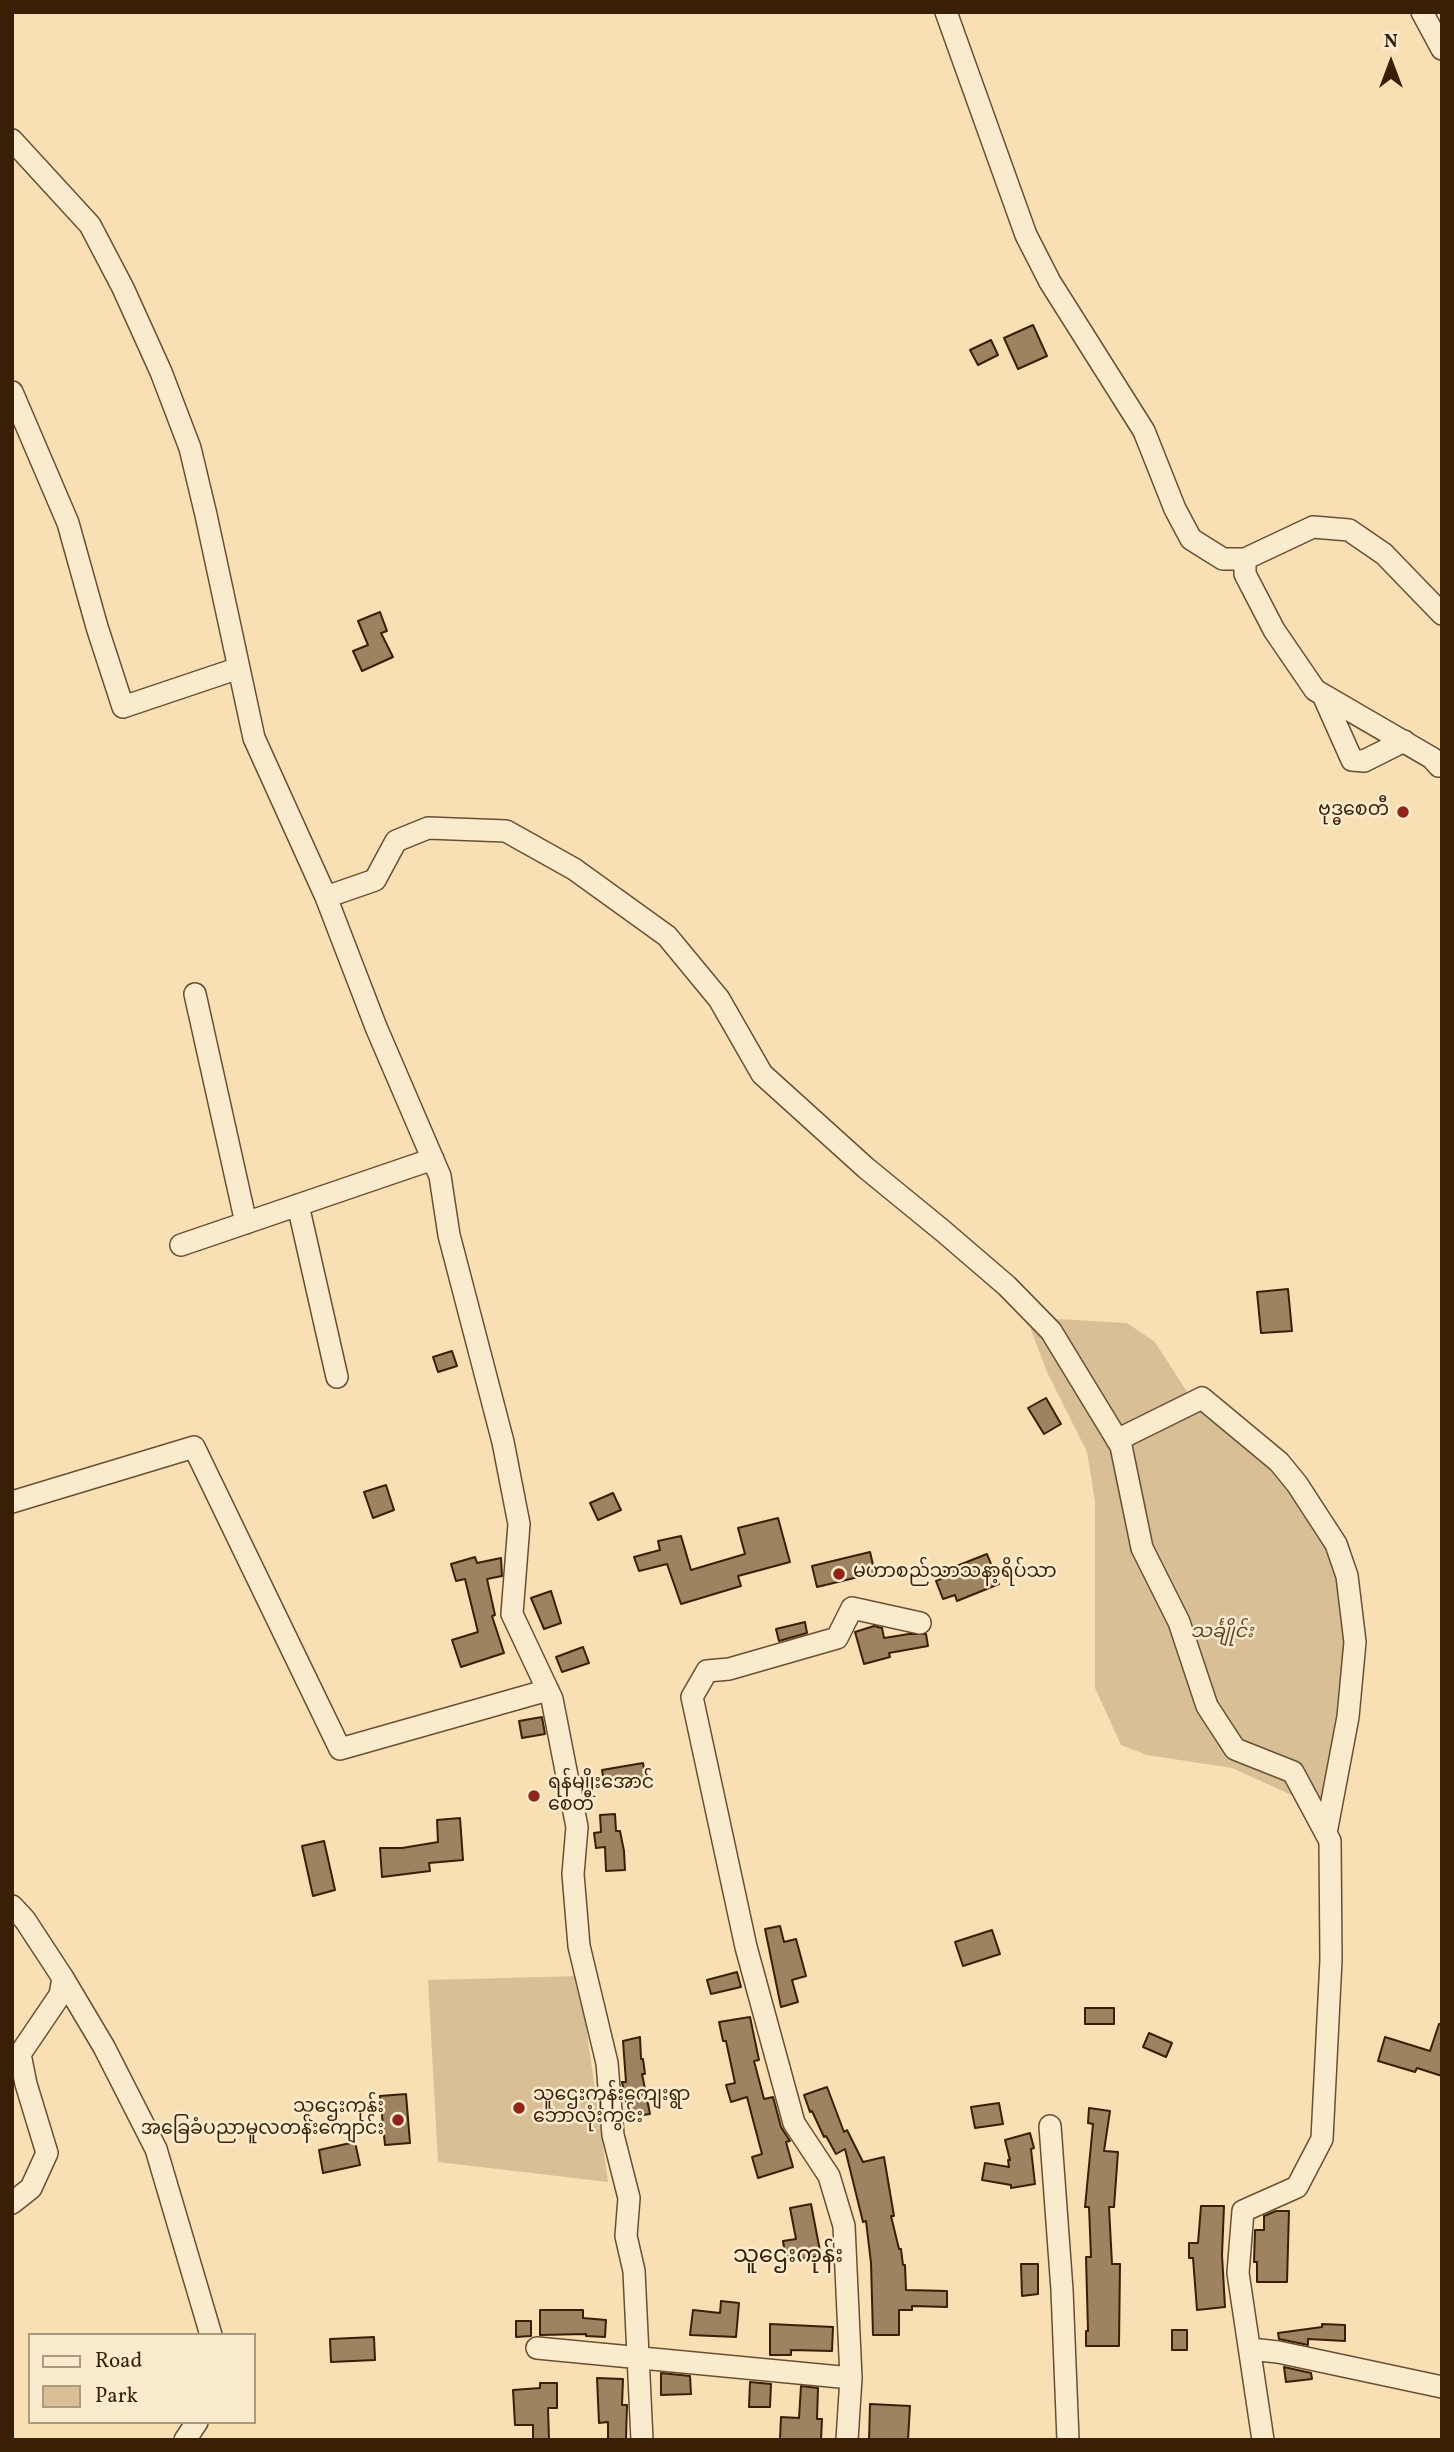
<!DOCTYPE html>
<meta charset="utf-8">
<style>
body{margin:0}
#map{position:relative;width:1454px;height:2452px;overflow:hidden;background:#f9e0b4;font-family:Vollkorn,serif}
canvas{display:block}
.frame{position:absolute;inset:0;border:14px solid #391f06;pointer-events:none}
.legend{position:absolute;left:28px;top:2333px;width:228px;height:91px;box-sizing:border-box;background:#fbebce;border:2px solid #ad997e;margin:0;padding:9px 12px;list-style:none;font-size:21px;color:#391f06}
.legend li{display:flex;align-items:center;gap:14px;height:35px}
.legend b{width:35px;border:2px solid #ad997e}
.north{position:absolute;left:1356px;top:28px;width:70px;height:70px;-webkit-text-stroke:5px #fbebce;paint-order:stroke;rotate:0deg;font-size:19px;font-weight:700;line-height:28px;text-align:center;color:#391f06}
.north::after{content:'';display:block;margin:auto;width:24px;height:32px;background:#391f06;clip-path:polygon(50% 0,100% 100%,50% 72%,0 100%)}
</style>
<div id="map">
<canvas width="1454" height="2452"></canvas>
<div class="frame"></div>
<ul class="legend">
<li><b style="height:9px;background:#fbebce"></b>Road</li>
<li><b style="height:19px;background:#d8bf96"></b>Park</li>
</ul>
<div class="north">N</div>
</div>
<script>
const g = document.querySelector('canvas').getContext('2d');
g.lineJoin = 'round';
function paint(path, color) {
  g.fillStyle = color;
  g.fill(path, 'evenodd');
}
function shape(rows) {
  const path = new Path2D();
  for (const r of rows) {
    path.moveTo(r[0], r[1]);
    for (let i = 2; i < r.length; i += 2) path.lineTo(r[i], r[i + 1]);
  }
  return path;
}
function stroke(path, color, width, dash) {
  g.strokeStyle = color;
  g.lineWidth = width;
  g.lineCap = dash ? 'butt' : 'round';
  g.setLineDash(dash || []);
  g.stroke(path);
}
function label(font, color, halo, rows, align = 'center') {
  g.font = font + ' Vollkorn,"Noto Sans Myanmar",serif';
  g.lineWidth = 5;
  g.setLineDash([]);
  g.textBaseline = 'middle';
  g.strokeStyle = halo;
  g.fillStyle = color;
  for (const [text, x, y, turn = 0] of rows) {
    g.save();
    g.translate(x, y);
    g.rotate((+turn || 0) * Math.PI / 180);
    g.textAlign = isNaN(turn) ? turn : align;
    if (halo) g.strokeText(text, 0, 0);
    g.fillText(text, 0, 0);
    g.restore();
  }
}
paint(shape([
 [1026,1317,1127,1323,1155,1342,1198,1409,1276,1469,1305,1509,1339,1571,1349,1633,1328,1789,1316,1806,1232,1768,1147,1755,1121,1745,1095,1688,1095,1501,1087,1452,1047,1372],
 [579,1976,608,2182,438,2162,428,1980]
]), '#d8bf96');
const building = shape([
 [1033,325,1047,356,1018,369,1004,338,1033,325],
 [991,340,998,355,978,365,970,350,991,340],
 [380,612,387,631,381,633,393,657,362,671,353,651,368,645,358,621,380,612],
 [1288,1289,1292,1331,1261,1333,1257,1292,1288,1289],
 [452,1351,457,1366,438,1372,433,1357,452,1351],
 [1046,1398,1061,1424,1044,1434,1028,1408,1046,1398],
 [386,1485,394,1510,373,1518,364,1492,386,1485],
 [613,1493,621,1510,598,1520,590,1503,613,1493],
 [778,1518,790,1562,738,1576,741,1586,681,1604,667,1564,639,1571,634,1557,660,1550,658,1541,681,1536,691,1570,745,1554,738,1528,778,1518],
 [870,1552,875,1573,817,1587,812,1566,870,1552],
 [987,1554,999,1584,957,1601,955,1595,943,1599,936,1581,947,1576,944,1571,987,1554],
 [475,1557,477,1563,501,1558,502,1576,487,1579,495,1615,492,1616,504,1653,461,1667,452,1640,478,1632,465,1579,456,1581,451,1564,475,1557],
 [551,1591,561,1623,544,1629,531,1598,551,1591],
 [805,1622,807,1633,779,1641,776,1629,805,1622],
 [874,1626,882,1628,884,1638,909,1634,926,1634,928,1646,889,1653,890,1657,864,1664,855,1632,874,1626],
 [583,1647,589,1663,562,1672,556,1657,583,1647],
 [542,1717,545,1734,522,1738,519,1721,542,1717],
 [643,1763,646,1780,605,1787,602,1770,643,1763],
 [615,1814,616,1831,620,1831,624,1851,625,1870,606,1871,605,1847,596,1848,594,1833,601,1832,600,1815,615,1814],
 [460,1818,463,1860,429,1863,430,1871,382,1877,380,1848,402,1848,438,1842,437,1820,460,1818],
 [324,1841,335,1890,313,1896,302,1846,324,1841],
 [780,1926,784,1942,796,1939,806,1976,792,1980,798,2002,781,2007,765,1929,780,1926],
 [992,1930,1000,1954,963,1966,955,1942,992,1930],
 [737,1972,741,1987,711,1994,707,1980,737,1972],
 [1085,2008,1114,2008,1114,2024,1085,2024,1085,2008],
 [750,2017,759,2060,754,2061,764,2099,773,2097,781,2127,790,2141,786,2142,793,2167,758,2178,752,2157,762,2154,753,2120,747,2097,731,2102,726,2085,735,2083,726,2041,723,2041,719,2022,750,2017],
 [1439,2024,1442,2024,1442,2076,1417,2068,1415,2072,1378,2061,1385,2037,1430,2051,1439,2024],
 [1149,2033,1172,2043,1166,2057,1143,2047,1149,2033],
 [640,2037,641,2059,643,2059,645,2074,642,2074,650,2114,629,2117,622,2082,626,2082,623,2041,640,2037],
 [827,2087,844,2132,847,2130,863,2162,884,2157,894,2216,891,2216,899,2249,901,2249,903,2265,905,2265,906,2290,947,2291,947,2307,912,2306,912,2310,899,2310,899,2335,873,2335,871,2263,866,2221,863,2222,845,2149,836,2154,826,2136,824,2137,812,2111,810,2112,804,2095,827,2087],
 [406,2094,410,2143,385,2145,380,2096,406,2094],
 [999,2103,1003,2124,975,2128,971,2107,999,2103],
 [1089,2108,1110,2111,1104,2151,1118,2152,1114,2207,1109,2207,1112,2264,1120,2264,1119,2346,1086,2346,1086,2331,1088,2331,1086,2257,1091,2257,1089,2207,1085,2207,1093,2124,1088,2123,1089,2108],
 [1030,2133,1034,2148,1031,2149,1035,2184,1011,2188,1011,2185,982,2180,985,2163,1009,2167,1008,2160,1010,2160,1005,2140,1030,2133],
 [355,2142,360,2165,323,2173,319,2150,355,2142],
 [811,2204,821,2256,786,2261,783,2241,796,2239,790,2208,811,2204],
 [1201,2206,1224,2206,1222,2255,1225,2307,1197,2310,1193,2258,1189,2258,1189,2243,1198,2243,1201,2206],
 [1276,2211,1289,2211,1287,2282,1257,2282,1257,2262,1254,2262,1255,2230,1264,2230,1264,2216,1276,2211],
 [1021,2264,1038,2264,1038,2294,1022,2296,1021,2264],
 [721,2301,739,2303,736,2337,690,2335,693,2310,720,2313,721,2301],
 [540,2310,583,2310,583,2318,606,2320,605,2337,586,2336,586,2334,540,2335,540,2310],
 [516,2321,531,2321,531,2336,516,2337,516,2321],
 [770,2324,833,2327,832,2351,791,2350,791,2355,770,2355,770,2324],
 [1322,2324,1345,2325,1345,2341,1308,2339,1308,2345,1279,2339,1278,2333,1322,2327,1322,2324],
 [1172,2330,1187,2330,1187,2350,1172,2350,1172,2330],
 [374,2337,375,2360,331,2362,330,2339,374,2337],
 [1284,2367,1311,2373,1312,2379,1286,2382,1284,2367],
 [661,2373,690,2376,691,2394,661,2395,661,2373],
 [597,2378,623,2379,622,2405,627,2405,626,2440,608,2440,608,2422,599,2423,597,2378],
 [750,2382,771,2384,770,2407,749,2407,750,2382],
 [540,2383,557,2383,557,2408,548,2408,549,2440,533,2440,533,2425,515,2425,513,2390,540,2388,540,2383],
 [801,2386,818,2388,817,2419,822,2419,821,2440,780,2439,781,2417,799,2418,801,2386],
 [870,2404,910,2406,908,2440,869,2440,870,2404]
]);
paint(building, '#9d8360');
stroke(building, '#391f06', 2);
const minor = shape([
 [946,12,1026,235,1050,282,1144,431,1175,509,1191,539,1223,559,1245,559],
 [1422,12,1442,49],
 [12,140,90,225,123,288,161,372,190,448,206,515,254,738,326,897,376,1027,440,1176,449,1235,503,1442,519,1524,512,1614,552,1699,577,1827,573,1874,579,1946,607,2063,613,2135,629,2198,626,2236,634,2271,642,2440],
 [12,392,68,523,97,627,123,707,239,668],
 [1323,695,1352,760,1364,761,1404,741],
 [1439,766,1432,758,1315,690,1274,630,1245,574,1245,559,1313,527,1349,530,1384,554,1442,614],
 [326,897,375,880,396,841,428,828,506,831,574,869,667,936,719,999,762,1074,866,1168,943,1231,1007,1286,1051,1331,1121,1446,1142,1548,1179,1622,1207,1706,1235,1749,1293,1772,1330,1841,1331,1960,1322,2139,1297,2187,1243,2211,1238,2273,1263,2440],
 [195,994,246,1223],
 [298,1205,337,1377],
 [181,1245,433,1159],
 [1117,1440,1202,1398,1279,1462,1297,1484,1336,1544,1347,1576,1355,1642,1348,1717,1326,1833],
 [12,1502,194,1447,340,1749,548,1690],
 [12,1906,25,1920,63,1978,104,2047,156,2149,211,2335],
 [1050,2126,1062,2290,1068,2440],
 [12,2203,31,2188,47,2153,26,2084,20,2054,60,1995,63,1978],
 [537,2348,851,2378],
 [1250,2349,1278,2352,1442,2387],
 [185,2440,197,2422],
 [847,2440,851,2378,844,2226,829,2176,794,2123,746,1947,692,1697,707,1671,729,1669,837,1638,852,1608,920,1623]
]);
stroke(minor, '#694f32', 24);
stroke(minor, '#fbebce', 21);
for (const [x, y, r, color] of [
 [1403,812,7,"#8f2418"],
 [839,1574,7,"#8f2418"],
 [534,1796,7,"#8f2418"],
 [519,2108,7,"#8f2418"],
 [398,2120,7,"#8f2418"]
]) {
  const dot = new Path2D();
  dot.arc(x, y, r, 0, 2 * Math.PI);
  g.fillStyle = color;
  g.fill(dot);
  stroke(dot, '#fbebce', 2.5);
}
label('19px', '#391f06', '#fbebce', [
 ["ဗုဒ္ဓစေတီ",1389,812,"right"],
 ["မဟာစည်သာသနာ့ရိပ်သာ",853,1574],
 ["ရန်မျိုးအောင်",548,1785],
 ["စေတီ",548,1807],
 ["သူဌေးကုန်းကျေးရွာ",533,2097],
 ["ဘောလုံးကွင်း",533,2119],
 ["သူဌေးကုန်း",384,2109,"right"],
 ["အခြေခံပညာမူလတန်းကျောင်း",384,2131,"right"]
], 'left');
label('italic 19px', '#61472a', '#fbebce', [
 ["သင်္ချိုင်း",1222,1634]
]);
label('23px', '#391f06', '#fbebce', [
 ["သူဌေးကုန်း",788,2258]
]);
</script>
